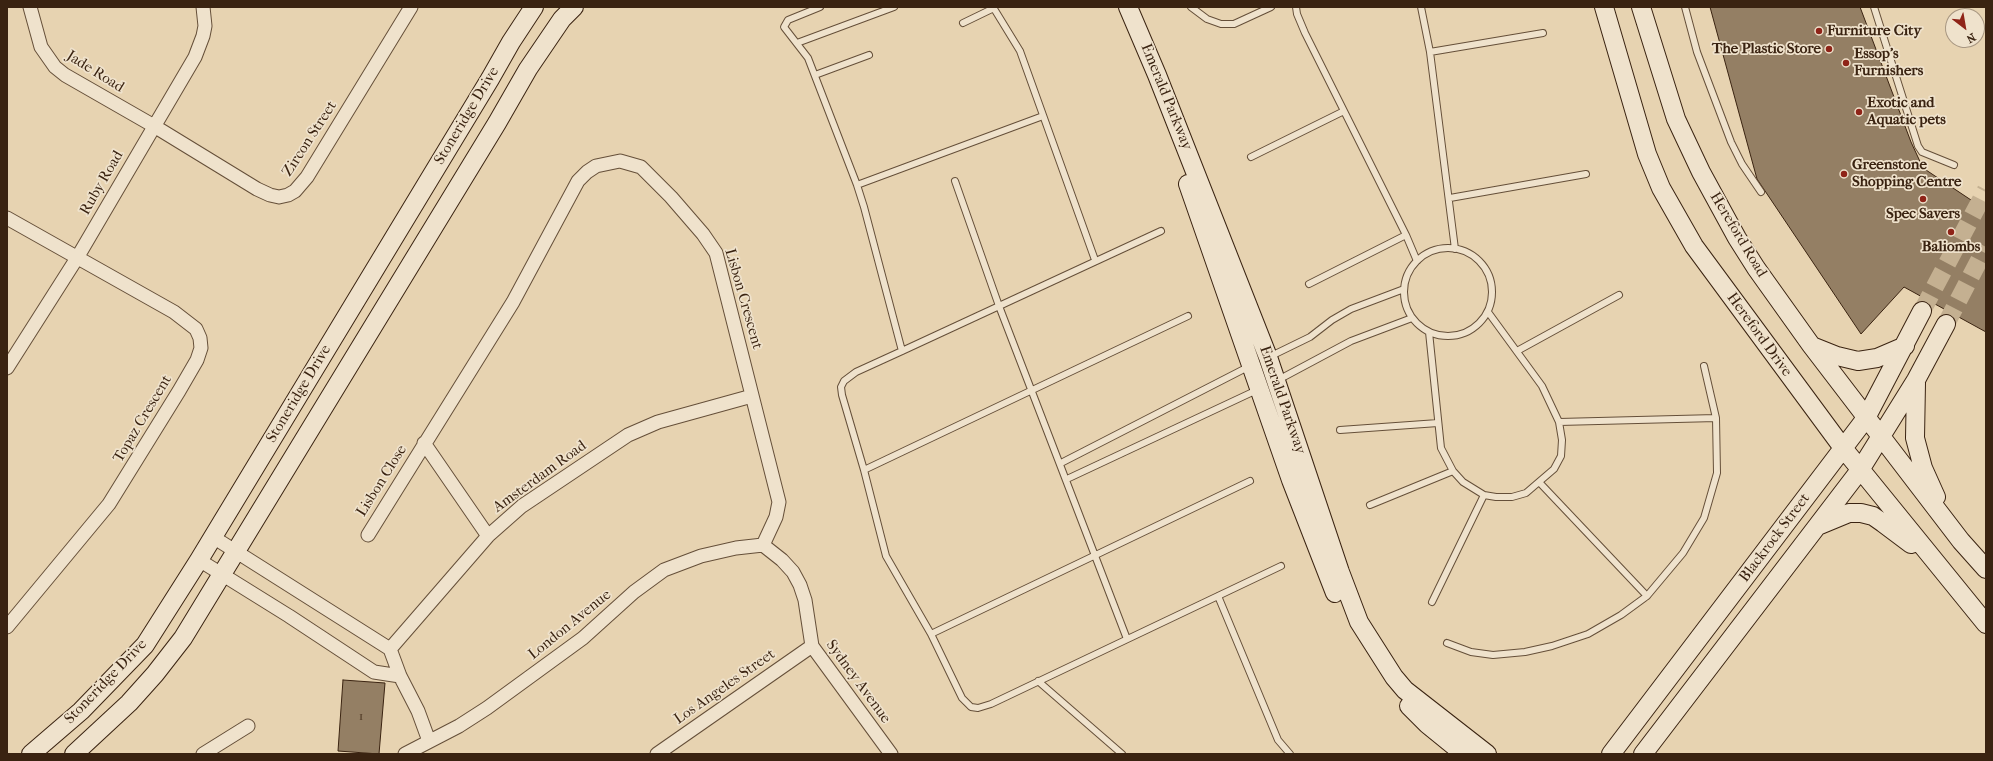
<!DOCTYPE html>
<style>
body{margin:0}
#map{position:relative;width:1993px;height:761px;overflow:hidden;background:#e7d3b1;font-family:"IM FELL French Canon",serif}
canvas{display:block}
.frame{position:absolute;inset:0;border:8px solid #3a2311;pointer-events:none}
.north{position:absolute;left:1945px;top:8px;width:40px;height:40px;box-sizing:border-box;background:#efe2cc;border:1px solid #a79681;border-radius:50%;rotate:149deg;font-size:11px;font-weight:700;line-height:16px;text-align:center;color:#3a2311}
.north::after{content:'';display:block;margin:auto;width:14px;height:18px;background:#8f2418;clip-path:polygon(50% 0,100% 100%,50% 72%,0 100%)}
</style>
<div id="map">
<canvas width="1993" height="761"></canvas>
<div class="frame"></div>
<div class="north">N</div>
</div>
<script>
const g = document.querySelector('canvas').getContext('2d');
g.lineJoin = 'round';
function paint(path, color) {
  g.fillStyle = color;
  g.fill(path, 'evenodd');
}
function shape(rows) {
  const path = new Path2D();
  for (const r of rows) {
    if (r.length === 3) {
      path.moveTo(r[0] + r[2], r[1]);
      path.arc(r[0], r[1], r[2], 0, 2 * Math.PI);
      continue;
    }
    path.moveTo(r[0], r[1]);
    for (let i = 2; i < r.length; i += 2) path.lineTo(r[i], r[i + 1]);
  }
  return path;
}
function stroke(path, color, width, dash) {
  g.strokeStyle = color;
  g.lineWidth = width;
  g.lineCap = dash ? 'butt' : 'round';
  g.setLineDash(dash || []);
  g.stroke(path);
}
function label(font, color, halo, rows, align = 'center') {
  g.font = font + ' "IM FELL French Canon",serif';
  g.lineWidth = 3.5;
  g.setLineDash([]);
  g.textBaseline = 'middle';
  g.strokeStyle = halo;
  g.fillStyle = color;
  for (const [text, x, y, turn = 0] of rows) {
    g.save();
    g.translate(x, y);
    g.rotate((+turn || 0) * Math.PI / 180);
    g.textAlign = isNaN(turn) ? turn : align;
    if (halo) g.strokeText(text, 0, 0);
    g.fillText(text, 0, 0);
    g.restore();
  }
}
const building = shape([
 [1710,7,1860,7,1911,142,1923,168,1986,210,1986,332,1904,287,1861,334,1757,179,1710,7],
 [343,680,385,683,379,754,338,751,343,680]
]);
paint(building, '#947f64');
stroke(building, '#3a2311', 1);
stroke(shape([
 [1922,311,1986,190],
 [1946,324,1986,247]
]), '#c4b091', 18, [18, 9]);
const lane = shape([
 [820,7,788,20,784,27,808,58,857,185,864,207,902,351],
 [993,7,1020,51,1095,260],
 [1191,7,1207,19,1221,24,1234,24,1271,7],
 [1296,7,1297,14,1305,33,1406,235,1417,261],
 [1421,7,1430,52,1455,249],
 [1685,7,1697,52,1731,142,1742,164,1761,192],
 [1874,7,1918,146,1922,152,1954,165],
 [963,23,994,8],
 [797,43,894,7],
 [1430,52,1543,33],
 [815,75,869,55],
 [1251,157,1344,111],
 [955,181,999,306,1127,639],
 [857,185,1043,116],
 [1450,198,1586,174],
 [1161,231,902,351,856,372,844,381,841,387,842,395,864,470,886,556,931,634,962,698,971,707,978,708,991,704,1281,566],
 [1448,292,44],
 [1309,284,1406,235],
 [1429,332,1441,448,1453,471,1463,482,1484,495,1496,497,1512,497,1526,493,1554,469,1561,456,1562,440,1559,422,1542,386,1488,312],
 [1517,351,1619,295],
 [1269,357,1310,337,1332,320,1351,309,1404,289],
 [1278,380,1351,341,1412,318],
 [1559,422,1716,418,1704,366],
 [1340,430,1438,423],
 [1061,463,1250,366],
 [864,470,1188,316],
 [1067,479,1257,390],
 [1539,482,1647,596,1683,553,1704,518,1717,473,1716,418],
 [1370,505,1453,471],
 [1218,596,1278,740,1290,754],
 [1432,602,1484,495],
 [931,634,1250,481],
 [1447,643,1471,652,1493,655,1525,652,1552,646,1588,634,1621,615,1647,596],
 [1038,681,1122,754]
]);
const street = shape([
 [30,7,41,47,55,67,65,75,154,126,257,189,270,195,279,197,288,195,295,191,307,177,411,7],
 [7,218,174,312,196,329,200,338,201,348,197,360,179,391,109,504,7,627],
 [7,368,77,258,195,57,203,36,205,26,203,7],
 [424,443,488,536],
 [368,535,513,302,578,181,587,172,596,166,620,161,641,167,671,197,703,234,716,253,779,502,776,517,763,545],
 [213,537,390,649,400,676,418,711,429,741],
 [763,545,782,560,793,572,800,585,805,600,812,646,891,754],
 [199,560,289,616,374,672,400,676],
 [390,649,488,536,522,506,628,435,658,422,752,396],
 [203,754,248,726],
 [405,754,459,726,487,708,583,638,634,592,664,570,701,556,736,548,763,545],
 [657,754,812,646]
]);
const secondary = shape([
 [1128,7,1157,75,1268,357,1340,572,1359,622,1394,677,1405,690,1487,754],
 [1604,7,1647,154,1661,188,1694,246,1843,448,1986,624],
 [1641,7,1676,119,1701,172,1737,238,1756,268,1811,345,1961,541,1986,569],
 [1188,184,1291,480,1335,593],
 [1812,346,1837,356,1858,361,1877,358,1905,346],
 [1916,383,1915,438,1923,468,1936,497],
 [1820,525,1849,513,1861,513,1873,516,1883,523,1911,544],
 [1409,706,1427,724,1464,754],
 [31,754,81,711,145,645,199,560,490,79,511,42,534,7],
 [74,754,129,703,155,674,183,638,497,123,528,69,562,19,574,7],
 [1611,754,1866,418,1922,311],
 [1643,754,1860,470,1916,380,1946,324]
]);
stroke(lane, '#654f39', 8);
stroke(street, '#654f39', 15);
stroke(secondary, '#3a2311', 20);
stroke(lane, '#efe2cc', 6);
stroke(street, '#efe2cc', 13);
stroke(secondary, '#efe2cc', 18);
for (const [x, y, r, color] of [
 [1819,31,4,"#8f2418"],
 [1829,49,4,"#8f2418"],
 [1846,63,4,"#8f2418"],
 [1859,112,4,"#8f2418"],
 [1844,174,4,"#8f2418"],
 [1923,199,4,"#8f2418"],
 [1951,232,4,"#8f2418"]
]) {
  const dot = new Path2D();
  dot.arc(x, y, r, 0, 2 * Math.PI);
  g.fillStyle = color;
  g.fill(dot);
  stroke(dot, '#efe2cc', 1.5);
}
label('13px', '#503a26', null, [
 ["1",361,717]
]);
label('bold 15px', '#3a2311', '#efe2cc', [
 ["Furniture City",1827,31],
 ["The Plastic Store",1821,49,"right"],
 ["Essop's",1854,54],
 ["Furnishers",1854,71],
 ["Exotic and",1867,103],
 ["Aquatic pets",1867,120],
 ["Greenstone",1852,165],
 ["Shopping Centre",1852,182],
 ["Spec Savers",1923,214,"center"],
 ["Baliombs",1951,247,"center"]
], 'left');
label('15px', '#3a2311', '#efe2cc', [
 ["Jade Road",95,72,32],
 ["Emerald Parkway",1166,97,68],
 ["Stoneridge Drive",467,116,-59],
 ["Zircon Street",310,139,-57],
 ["Ruby Road",102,183,-60],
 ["Hereford Road",1738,235,59],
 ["Lisbon Crescent",743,299,74],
 ["Hereford Drive",1759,335,54],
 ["Stoneridge Drive",299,394,-59],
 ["Emerald Parkway",1282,400,71],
 ["Topaz Crescent",143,419,-59],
 ["Amsterdam Road",540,477,-36],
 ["Lisbon Close",382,481,-58],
 ["Blackrock Street",1775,538,-53],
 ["London Avenue",570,625,-39],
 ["Stoneridge Drive",106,682,-46],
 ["Sydney Avenue",858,682,54],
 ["Los Angeles Street",725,687,-35]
]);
</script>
